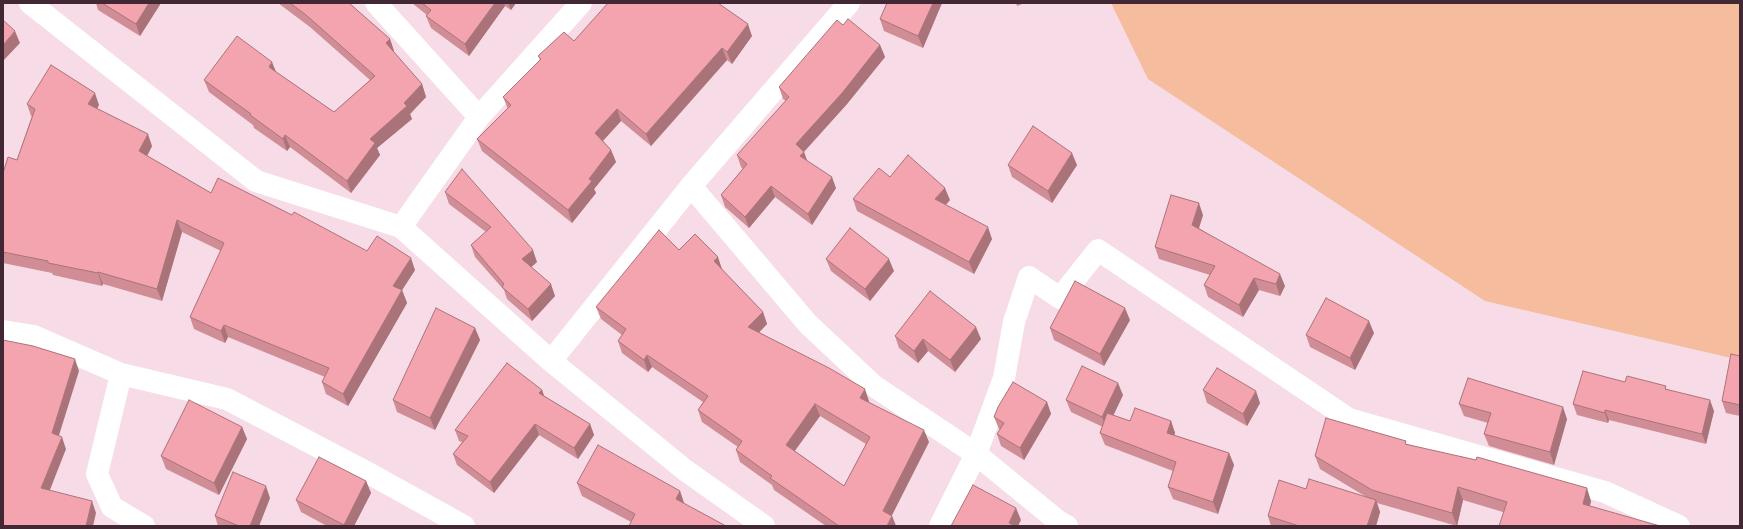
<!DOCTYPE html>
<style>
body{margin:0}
#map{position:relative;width:1743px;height:529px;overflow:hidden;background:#f7dbe7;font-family:"PT Sans Narrow",sans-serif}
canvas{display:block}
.frame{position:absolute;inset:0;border:4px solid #412834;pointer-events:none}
</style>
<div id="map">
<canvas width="1743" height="529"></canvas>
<div class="frame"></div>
</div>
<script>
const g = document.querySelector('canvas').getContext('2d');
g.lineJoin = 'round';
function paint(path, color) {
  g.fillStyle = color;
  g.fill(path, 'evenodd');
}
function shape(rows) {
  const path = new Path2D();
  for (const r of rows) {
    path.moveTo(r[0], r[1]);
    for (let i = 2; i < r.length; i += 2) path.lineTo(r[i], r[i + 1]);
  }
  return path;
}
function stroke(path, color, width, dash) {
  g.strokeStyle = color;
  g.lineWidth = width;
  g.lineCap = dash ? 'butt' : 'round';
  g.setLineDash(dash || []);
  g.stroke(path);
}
paint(shape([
 [1111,3,1740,3,1740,360,1485,301,1148,79]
]), '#f5bc9e');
stroke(shape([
 [30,3,256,181,401,227,551,361,685,470,764,526],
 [376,3,479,117],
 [691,186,808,324,874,386,976,454,1058,521,1067,526],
 [401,227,479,117,581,3],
 [3,331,34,336,121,374,227,399,372,475,464,526],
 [551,361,691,186,849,3],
 [121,374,97,474,112,507,144,526],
 [940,526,976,454,1004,378,1014,322,1029,277,1060,298,1098,250,1349,419,1605,492,1679,526]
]), '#fff', 22);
paint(shape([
 [96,3,161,3,140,36,98,10],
 [278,3,349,3,390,39,394,51,393,52,422,84,426,97,410,114,412,119,377,148,380,155,351,193,290,147,287,151,254,128,253,125,209,92,204,80,276,72,334,112,370,80,310,27],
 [412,3,516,3,511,10,505,6,469,56,431,28,426,16,427,15],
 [942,3,923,48,884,31,880,19],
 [1016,3,1025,3,1017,6],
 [843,25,880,45,885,57,847,104,804,152,807,161,836,188,812,225,775,197,749,228,725,207,721,195,743,169,741,167,737,155,786,101,783,99,779,87],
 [752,36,732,64,727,60,651,146,621,121,603,141,611,150,616,162,594,189,596,193,572,223,482,151,477,139,508,109,503,97,540,60,538,56,574,41],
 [27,104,99,105,97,109,152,146,147,156,211,193,415,270,402,290,407,303,348,406,326,394,322,382,325,377,228,337,225,343,194,329,190,317,221,251,182,232,162,301,103,284,102,286,53,275,52,273,3,263,3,173,17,160,32,116,31,116],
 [1008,165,1077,165,1052,203,1012,177],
 [445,192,537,262,531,267,555,296,532,321,507,299,504,290,475,257,471,245,486,232,449,204],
 [853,199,950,200,946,205,992,239,974,274,857,211],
 [1203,215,1199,228,1285,286,1280,296,1259,290,1243,317,1208,297,1204,285,1210,275,1159,259,1155,247],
 [679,250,722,269,722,270,763,312,767,324,759,332,869,401,869,402,929,442,892,515,892,516,896,526,826,526,774,490,772,485,740,462,736,450,738,447,702,422,698,410,703,402,652,367,648,372,622,353,618,341,622,335,601,319,596,307],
 [820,416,866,444,844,486,795,451],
 [826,259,894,271,870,301,831,271],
 [1130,320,1104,366,1054,340,1050,328],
 [475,328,480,340,435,430,397,412,393,400],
 [1374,333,1355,370,1310,347,1306,335],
 [895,336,981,339,955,372,928,351,918,363,899,348],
 [1740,356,1740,416,1726,413,1722,401],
 [1667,389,1714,411,1706,444,1609,420,1608,423,1577,415,1573,404],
 [542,390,544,396,590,424,594,435,578,459,539,435,494,493,457,465,453,454,462,442,459,441,455,430],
 [1203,390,1260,403,1247,426,1207,403],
 [1123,395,1113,415,1130,421,1171,421,1175,433,1174,435,1229,453,1234,465,1218,514,1173,499,1168,487,1173,471,1105,445,1100,433,1103,427,1071,412,1066,400],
 [1047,402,1051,414,1024,460,1001,446,997,434,1000,430,999,429,994,417],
 [1459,404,1567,419,1554,465,1489,446,1484,434,1488,423,1464,416],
 [242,427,247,439,219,495,166,469,161,456],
 [1407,444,1591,501,1590,506,1503,512,1463,500,1457,526,1377,503,1380,512,1376,526,1271,526,1268,516,1306,489,1368,498,1320,469,1315,456],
 [366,481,371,493,354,526,327,526,301,512,296,500],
 [577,483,680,491,684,503,631,522,582,496],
 [270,498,259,526,218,526,215,516]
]), '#d18d96');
paint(shape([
 [149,3,161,3,140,36,136,24],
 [495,3,504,3,505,6,469,56,465,44],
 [508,3,516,3,511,10],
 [933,3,942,3,923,48,918,36],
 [748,24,752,36,732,64,727,52],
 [15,31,20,43,3,61,3,45],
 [390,39,394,51,390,55,386,43],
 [880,45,885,57,847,104,800,156,796,144],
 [722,48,727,60,651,146,646,134],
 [272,62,277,74,269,67],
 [422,84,426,97,410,114,412,119,377,148,380,155,351,193,347,181,370,139],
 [95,93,99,105,92,116,88,104],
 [617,109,621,121,599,145,595,133],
 [148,134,152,146,143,164,139,151],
 [285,135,290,147,287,151,283,139],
 [611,150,616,162,594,189,596,193,572,223,568,210,589,179],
 [804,152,808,163,800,156],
 [1072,153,1077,165,1052,203,1048,191],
 [832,177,836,188,812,225,808,214],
 [771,186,775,197,749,228,745,217],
 [945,188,950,200,940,211,935,199],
 [1199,203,1203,215,1196,237,1192,225],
 [177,220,182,232,162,301,157,289],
 [988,227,992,239,974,274,969,262],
 [533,250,537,262,527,271,522,259],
 [718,257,722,269,718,273,714,261],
 [411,258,415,270,397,298,393,286],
 [889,259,894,271,870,301,865,289],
 [98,272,103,284,102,286,98,273],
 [1280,274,1285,286,1280,296,1276,284],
 [1254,278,1259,290,1243,317,1239,305],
 [551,284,555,296,532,321,528,309],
 [402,290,407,303,348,406,343,394],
 [1125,308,1130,320,1104,366,1100,354],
 [763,312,767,324,753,339,748,327],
 [1369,321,1374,333,1355,370,1350,358],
 [224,325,228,337,225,343,221,331],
 [976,327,981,339,955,372,950,360],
 [475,328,480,340,435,430,430,418],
 [923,339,928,351,918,363,914,351],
 [647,355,652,367,648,372,644,360],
 [75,359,79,371,56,445,52,433],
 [1118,383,1123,395,1107,429,1102,417],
 [865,389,869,401,864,410,860,398],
 [542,390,546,401,539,393],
 [1256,391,1260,403,1247,426,1243,414],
 [1710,400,1714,411,1706,444,1702,434],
 [1047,402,1051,414,1024,460,1020,448],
 [815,404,820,416,790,457,786,445],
 [1563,407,1567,419,1554,465,1550,452],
 [1605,410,1609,420,1608,423,1605,413],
 [1171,421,1175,433,1171,445,1167,433],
 [535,424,539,435,494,493,490,482],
 [590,424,594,435,578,459,574,448],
 [242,427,247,439,219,495,214,483],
 [924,430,929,442,888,523,883,511],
 [62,437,66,449,46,500,41,488],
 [1229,453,1234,465,1218,514,1213,502],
 [366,481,371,493,354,526,344,526,344,525],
 [266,486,270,498,259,526,250,526],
 [1458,487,1463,500,1457,526,1452,513],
 [1587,488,1591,501,1587,516,1583,504],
 [680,491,684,503,680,511,676,499],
 [1376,500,1380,512,1376,526,1367,526],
 [92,501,96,513,93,526,85,526],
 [1016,508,1021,520,1018,526,1010,526,1009,523],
 [892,516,896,526,887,526]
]), '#aa737a');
const building = shape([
 [102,3,149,3,136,24,102,3],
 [290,3,349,3,390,39,386,43,422,84,404,103,407,106,370,139,375,143,347,181,285,135,283,139,250,115,251,114,204,80,237,36,272,62,269,67,334,112,375,76,306,15,290,3],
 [422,3,495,3,465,44,426,16,431,10,422,3],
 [608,3,718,3,748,24,727,52,722,48,646,134,617,109,595,133,611,150,589,179,592,181,568,210,477,139,511,105,503,97,541,59,538,56,564,32,574,41,608,3],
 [887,3,933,3,918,36,880,19,887,3],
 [848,19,880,45,843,92,796,144,804,152,800,156,832,177,808,214,771,186,745,217,721,195,747,164,737,155,789,97,779,87,837,20,843,25,848,19],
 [3,20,15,31,3,45,3,20],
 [51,65,95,93,88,104,148,134,139,151,211,193,218,178,292,215,294,212,367,251,377,236,411,258,393,286,402,290,343,394,322,382,329,368,224,325,221,331,190,317,224,243,177,220,157,289,98,272,98,273,48,263,48,261,3,252,3,173,8,157,17,160,35,109,27,104,51,65],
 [1033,126,1072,153,1048,191,1008,165,1033,126],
 [908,155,945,188,935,199,988,227,969,262,853,199,879,168,890,177,908,155],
 [462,169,533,250,522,259,551,284,528,309,502,287,504,284,471,245,491,227,445,192,462,169],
 [1171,195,1199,203,1192,225,1280,274,1276,284,1254,278,1239,305,1204,285,1215,266,1155,247,1171,195],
 [850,228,889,259,865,289,826,259,850,228],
 [659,230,679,250,695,234,718,257,714,261,763,312,748,327,829,368,865,389,860,398,924,430,883,511,892,516,887,526,839,526,770,478,772,476,736,450,742,441,698,410,708,396,647,355,644,360,618,341,626,329,596,307,659,230],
 [815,404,870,437,844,486,786,445,815,404],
 [1075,281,1125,308,1100,354,1050,328,1075,281],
 [930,291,976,327,950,360,923,339,914,351,895,336,930,291],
 [1326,298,1369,321,1350,358,1306,335,1326,298],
 [436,308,475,328,430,418,393,400,436,308],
 [3,340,33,346,75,359,52,433,62,437,41,488,92,501,86,526,3,526,3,340],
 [1731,354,1740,356,1740,405,1722,401,1731,354],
 [507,363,542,390,539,393,590,424,574,448,535,424,490,482,453,454,468,436,455,430,507,363],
 [1082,366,1118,383,1102,417,1066,400,1082,366],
 [1217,368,1256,391,1243,414,1203,390,1217,368],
 [1583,371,1625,382,1627,376,1666,386,1665,389,1710,400,1702,434,1605,410,1605,413,1573,404,1583,371],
 [1468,378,1563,407,1550,452,1484,434,1491,413,1459,404,1468,378],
 [1013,382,1047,402,1020,448,997,434,1004,423,994,417,998,407,1013,382],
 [189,400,242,427,214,483,161,456,189,400],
 [1135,408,1171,421,1167,433,1229,453,1213,502,1168,487,1176,462,1100,433,1107,413,1130,421,1135,408],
 [1326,418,1406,441,1405,444,1476,460,1477,457,1587,488,1583,504,1660,526,1499,526,1507,502,1458,487,1452,513,1372,490,1315,456,1326,418],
 [598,445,680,491,676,499,726,526,629,526,635,514,577,483,598,445],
 [319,457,366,481,344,525,296,500,319,457],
 [233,472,266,486,250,526,239,526,215,516,233,472],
 [1309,479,1376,500,1367,526,1299,526,1268,516,1279,480,1306,489,1309,479],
 [973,485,1016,508,1009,523,1016,526,951,526,973,485]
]);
paint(building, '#f3a4af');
stroke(building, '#aa737a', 1);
</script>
